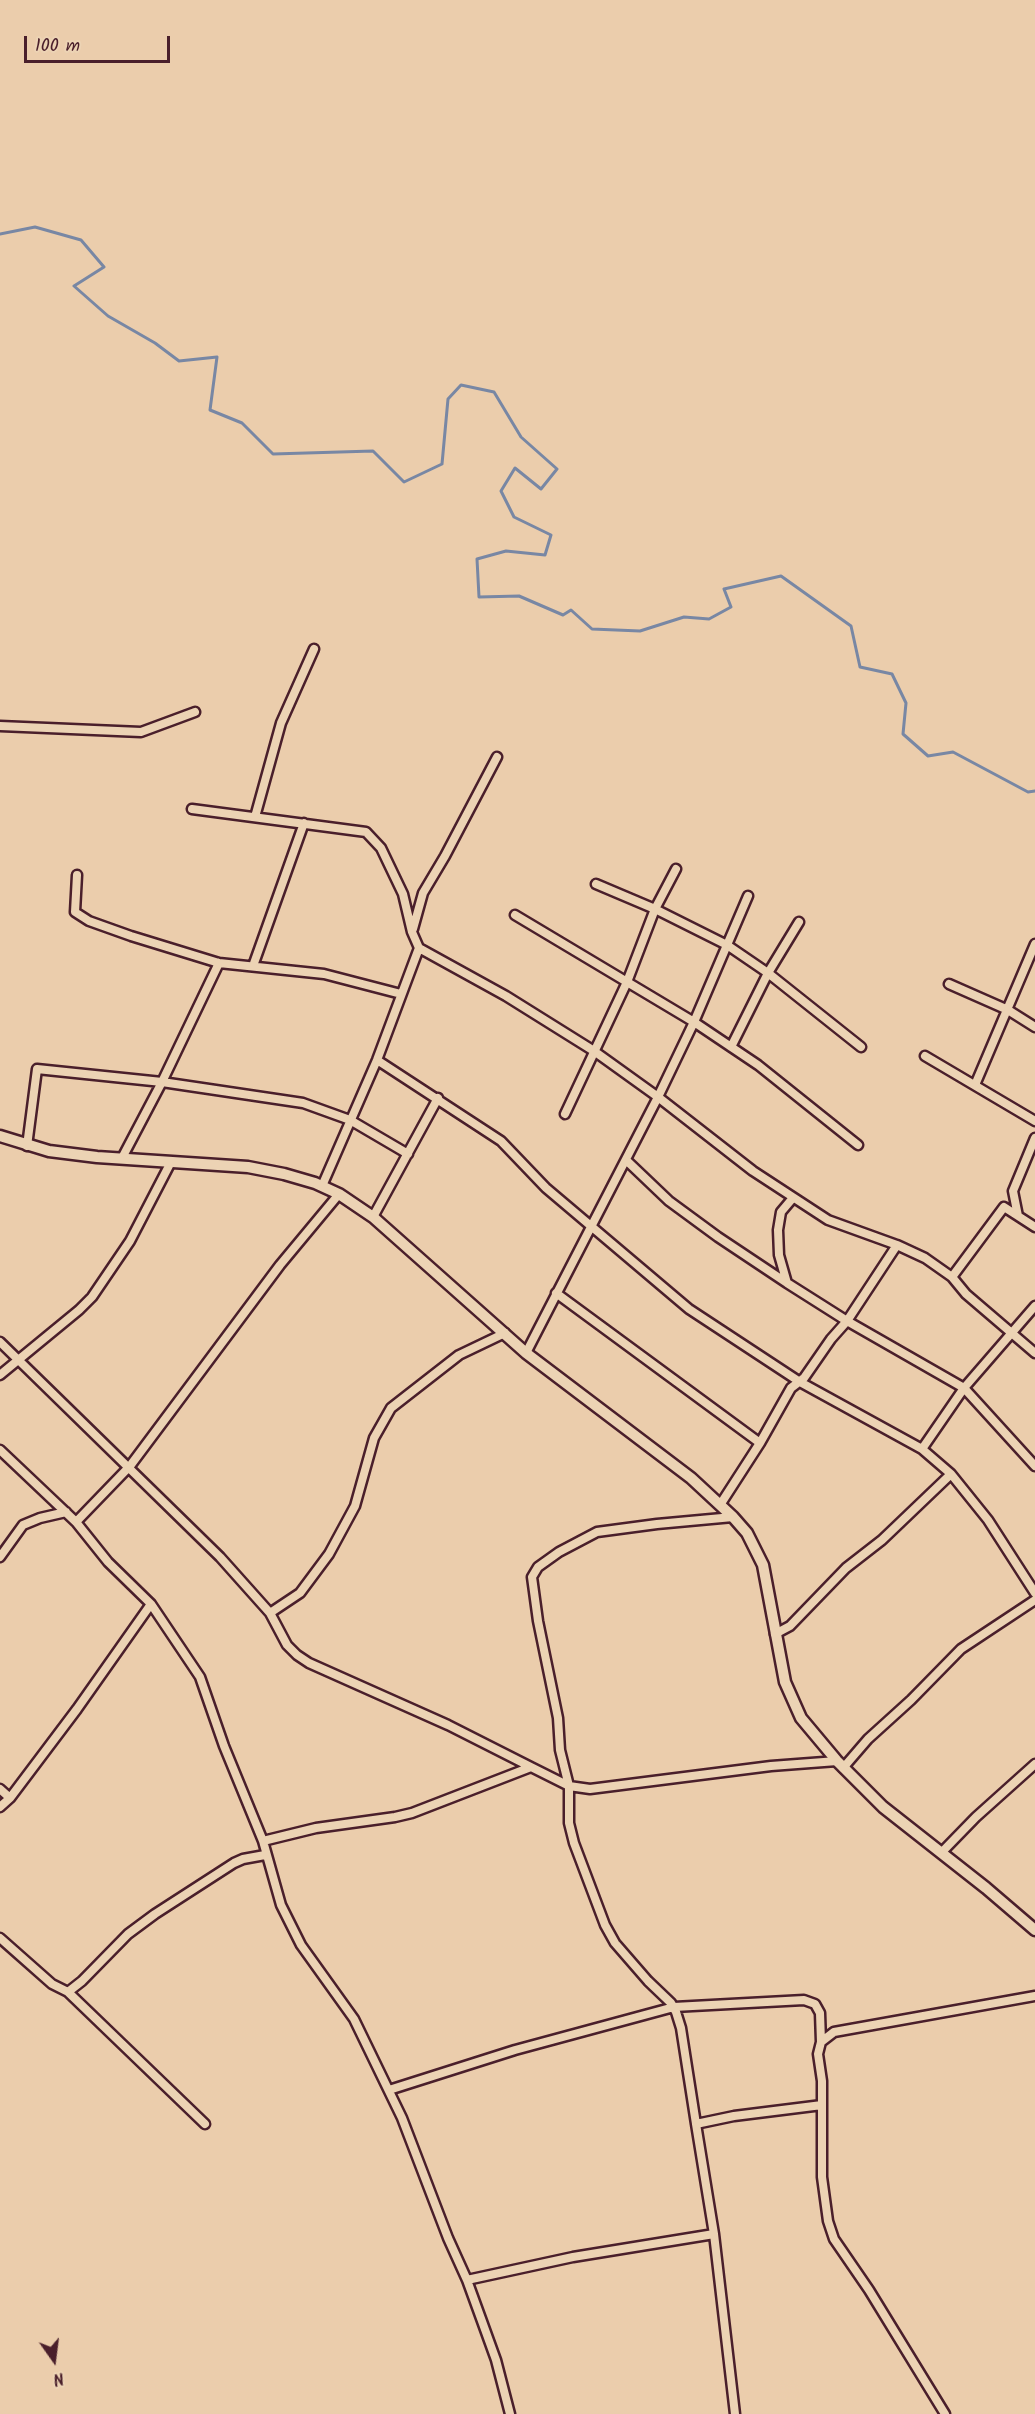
<!DOCTYPE html>
<style>
body{margin:0}
#map{position:relative;width:1035px;height:2414px;overflow:hidden;background:#ebcdac;font-family:Kalam,sans-serif}
canvas{display:block}
.north{position:absolute;left:24px;top:2330px;width:60px;height:60px;-webkit-text-stroke:4px #ecd3b4;paint-order:stroke;rotate:166deg;font-size:16px;font-weight:700;line-height:24px;text-align:center;color:#4a1f2b}
.north::after{content:'';display:block;margin:auto;width:21px;height:27px;background:#4a1f2b;clip-path:polygon(50% 0,100% 100%,50% 72%,0 100%)}
.scale{position:absolute;left:24px;top:36px;width:146px;height:27px;box-sizing:border-box;border:3px solid #4a1f2b;border-top:0;padding-left:8px;font-size:18px;line-height:21px;white-space:nowrap;color:#4a1f2b;-webkit-text-stroke:4px #ecd3b4;paint-order:stroke}
</style>
<div id="map">
<canvas width="1035" height="2414"></canvas>
<div class="north">N</div>
<div class="scale">100 m</div>
</div>
<script>
const g = document.querySelector('canvas').getContext('2d');
g.lineJoin = 'round';
function shape(rows) {
  const path = new Path2D();
  for (const r of rows) {
    path.moveTo(r[0], r[1]);
    for (let i = 2; i < r.length; i += 2) path.lineTo(r[i], r[i + 1]);
  }
  return path;
}
function stroke(path, color, width, dash) {
  g.strokeStyle = color;
  g.lineWidth = width;
  g.lineCap = dash ? 'butt' : 'round';
  g.setLineDash(dash || []);
  g.stroke(path);
}
stroke(shape([
 [0,234,35,227,81,240,104,267,74,286,108,316,155,343,179,361,217,357,210,410,242,423,273,454,373,451,404,482,442,464,448,399,461,385,494,392,521,437,557,469,541,489,515,468,501,491,514,517,551,535,545,555,506,551,477,559,479,597,519,596,563,615,571,610,592,629,640,631,684,617,709,619,731,607,724,589,781,576,851,626,860,667,892,674,906,703,903,734,928,756,953,752,1028,792,1035,791]
]), '#7887a4', 3);
const minor = shape([
 [0,726,141,732,195,712],
 [192,809,366,832,381,848,403,894,412,932,419,948,377,1060,322,1186],
 [255,817,281,723,314,649],
 [77,875,75,912,89,921,131,936,219,963,324,974,401,994],
 [596,884,655,909,727,945,768,973,861,1047],
 [515,915,694,1022,758,1065,858,1145],
 [413,929,423,893,445,856,497,757],
 [419,948,506,996,594,1051,658,1097,753,1171,828,1220,897,1245,925,1258,952,1277,966,1294,1035,1353],
 [253,966,304,823],
 [949,984,1008,1010,1035,1027],
 [731,1047,768,973,799,922],
 [925,1056,1035,1121],
 [377,1060,501,1141,546,1188,689,1309,800,1382,922,1449,951,1474,988,1520,1035,1593],
 [975,1085,1035,944],
 [565,1114,627,982,655,909,676,869],
 [27,1146,37,1069,162,1082,303,1103,350,1120,408,1154],
 [122,1158,162,1082,219,963],
 [626,1160,669,1201,718,1237,787,1283],
 [792,1199,781,1212,778,1230,779,1255,787,1283,847,1321,964,1388,1035,1466],
 [1018,1216,1035,1227],
 [373,1217,438,1098],
 [952,1277,1004,1207,1018,1216,1013,1191,1035,1138],
 [556,1293,760,1443],
 [0,1342,220,1557,270,1613,287,1645,297,1655,309,1663,448,1725,531,1767],
 [526,1353,658,1097,694,1022,748,896],
 [0,1375,79,1310,92,1297,130,1241,171,1162],
 [922,1449,964,1388,1035,1306],
 [0,1450,76,1522,108,1562,151,1604,200,1677,224,1746,263,1841,281,1905,301,1945,354,2019,402,2118,448,2238,467,2280,483,2324,496,2360,510,2414],
 [720,1505,760,1443,791,1388,804,1378,831,1339,847,1321,897,1245],
 [76,1522,130,1466,280,1265,339,1194],
 [0,1557,23,1525,40,1518,66,1512],
 [270,1613,300,1593,329,1554,355,1506,374,1438,391,1408,459,1355,505,1333],
 [775,1634,790,1626,846,1568,882,1540,951,1474],
 [843,1768,868,1739,911,1700,961,1649,1035,1600],
 [0,1789,10,1798],
 [0,1807,10,1798,77,1709,151,1604],
 [263,1841,316,1828,395,1817,412,1813,531,1767,569,1786,590,1789,771,1766,837,1761],
 [941,1853,976,1817,1035,1764],
 [0,1938,52,1984,68,1992,82,1981,128,1934,155,1914,234,1863,243,1859,265,1855],
 [68,1992,205,2124],
 [389,2090,515,2050,674,2007,804,2000,815,2004,820,2013,821,2042],
 [822,2105,822,2177,828,2221,834,2239,869,2290,945,2414],
 [696,2124,681,2028,676,2012,671,2003,648,1981,615,1943,605,1925,574,1843,569,1823,569,1786,560,1750,558,1718,538,1621,532,1577,538,1567,559,1552,597,1532,657,1524,733,1517],
 [467,2280,573,2257,714,2234],
 [735,2414,714,2234,696,2124,734,2116,822,2105,822,2081,818,2054,821,2042,834,2032,1035,1996]
]);
const tertiary = shape([
 [0,1136,49,1151,97,1157,248,1167,284,1174,315,1183,339,1194,373,1217,526,1353,691,1478,733,1517,747,1533,763,1565,785,1682,801,1718,837,1761,883,1807,986,1888,1035,1930]
]);
stroke(minor, '#4a1f2b', 13);
stroke(tertiary, '#4a1f2b', 15);
stroke(minor, '#ecd3b4', 8);
stroke(tertiary, '#ecd3b4', 10);
</script>
